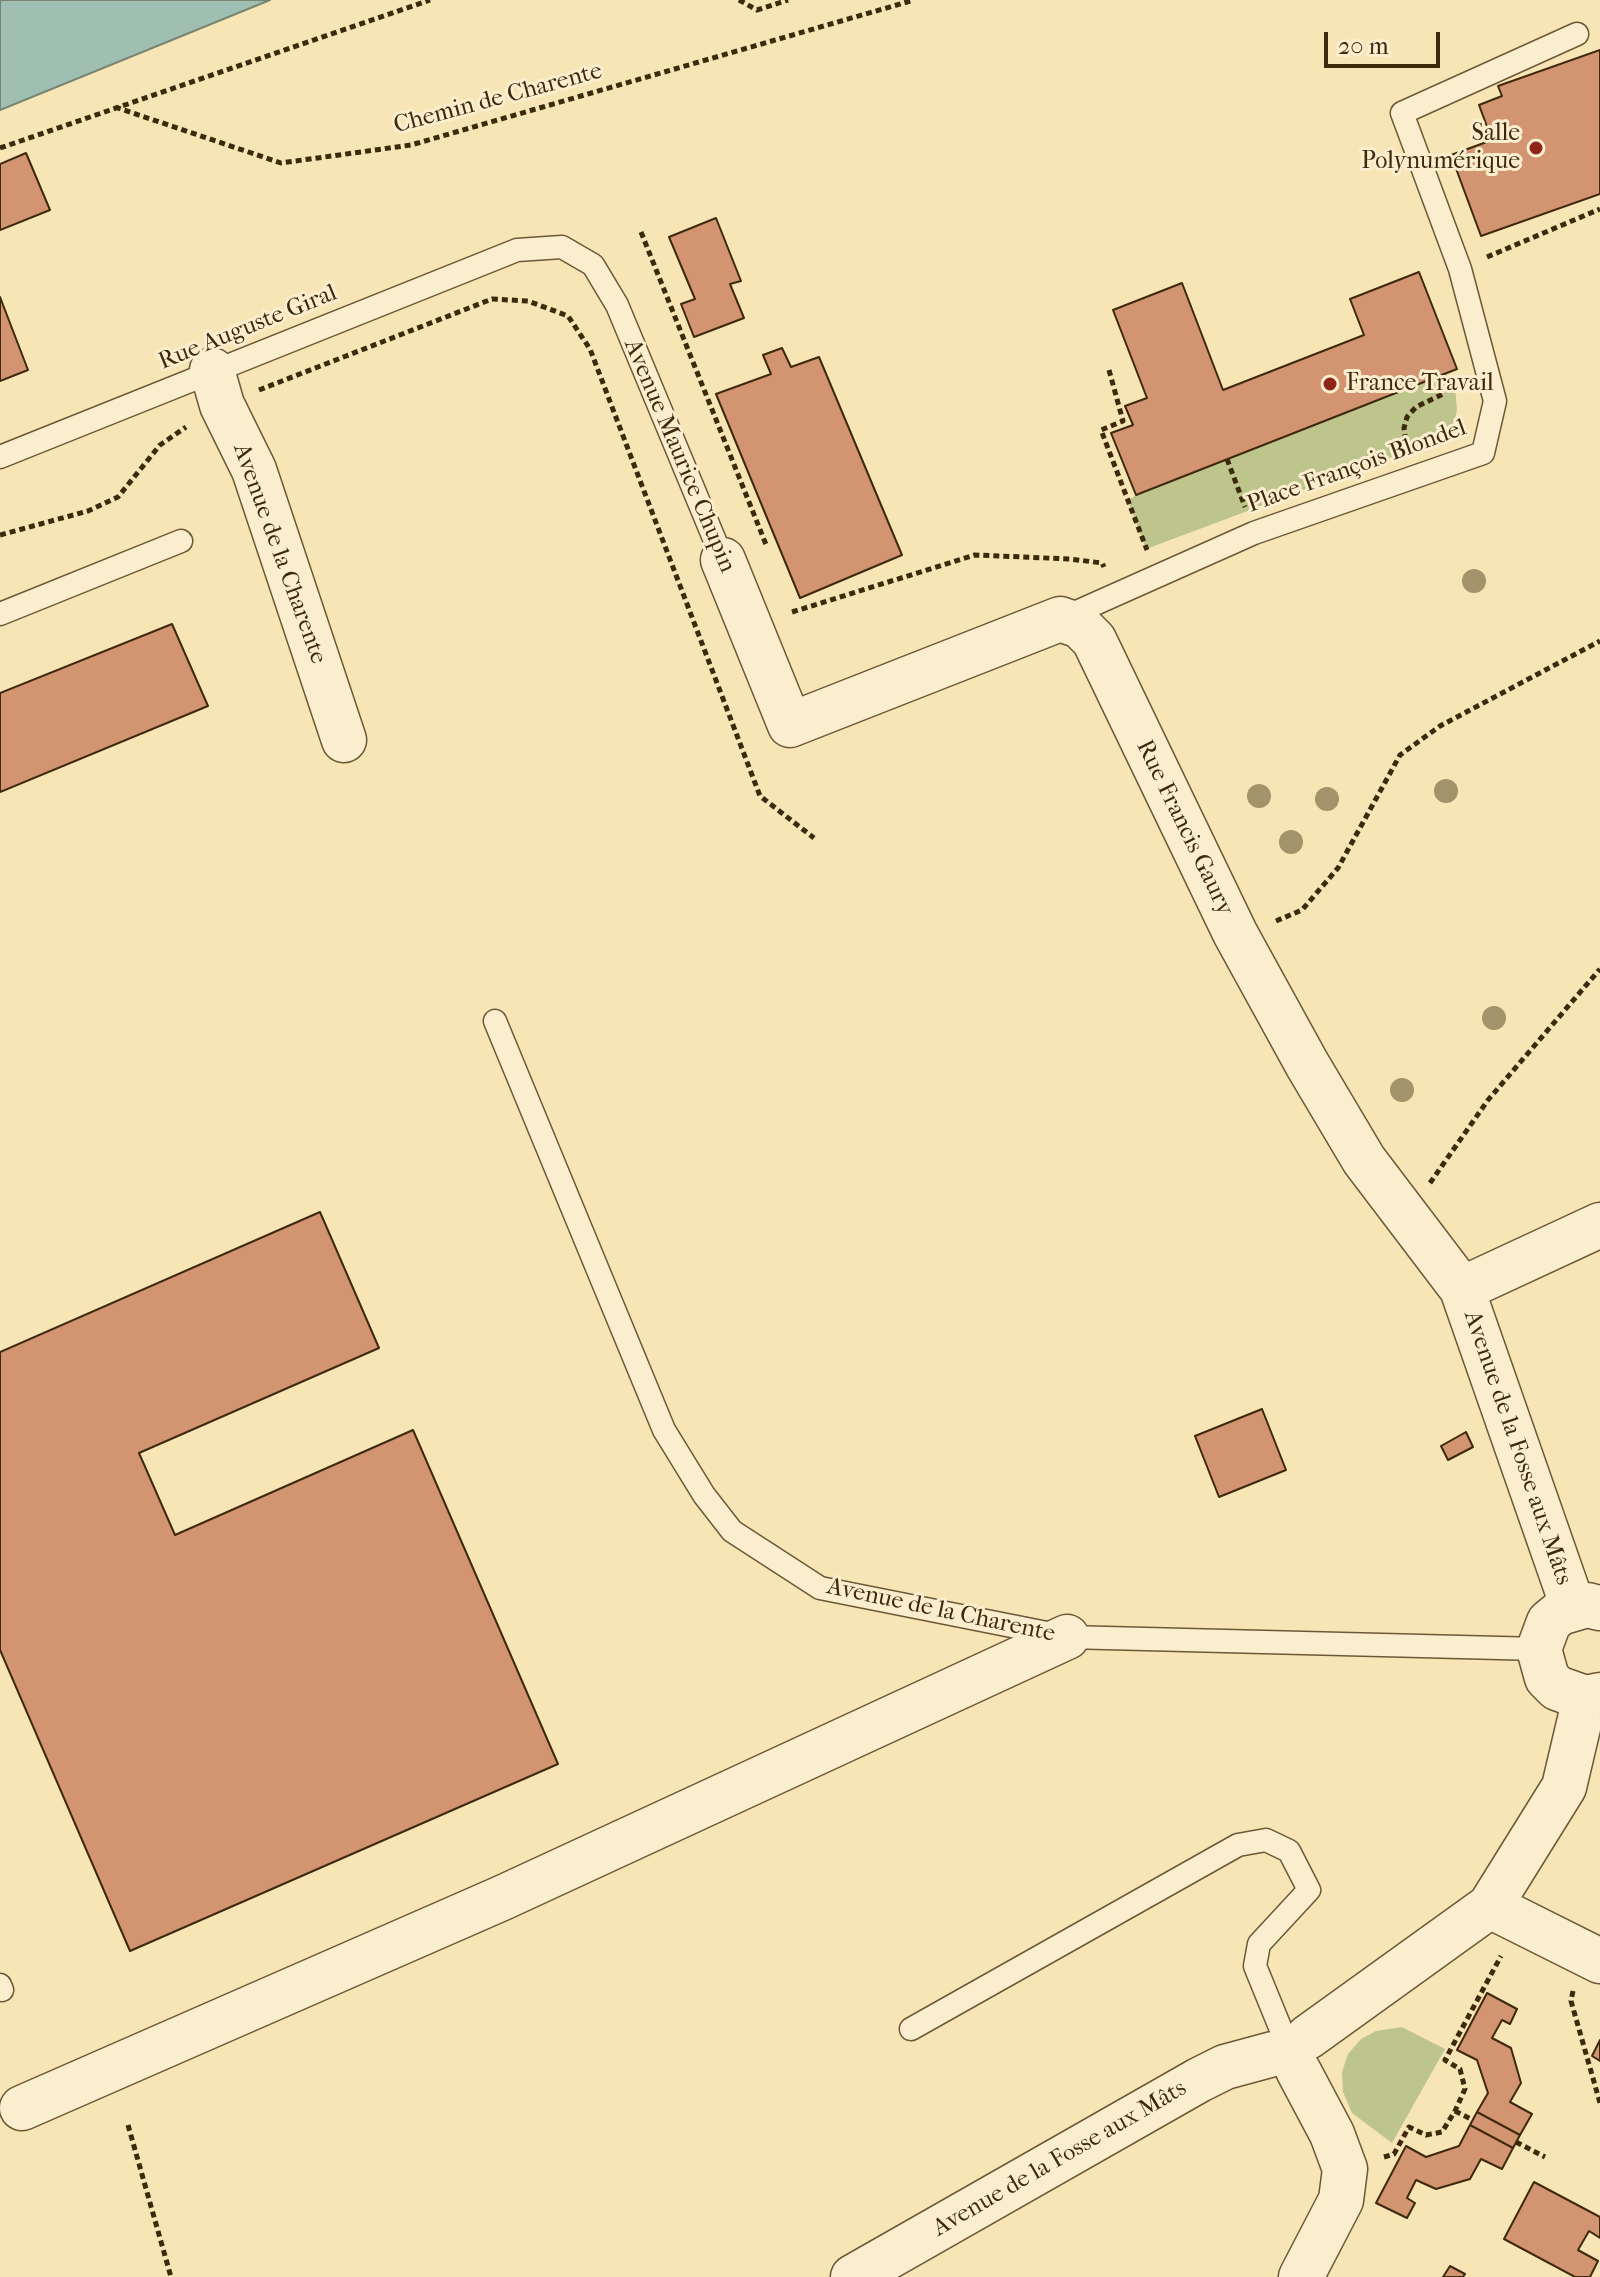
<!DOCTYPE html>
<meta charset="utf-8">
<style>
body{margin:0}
#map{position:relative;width:1600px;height:2277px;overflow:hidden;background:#f7e5b5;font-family:"IM FELL French Canon",serif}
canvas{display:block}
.scale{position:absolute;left:1324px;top:32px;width:116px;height:36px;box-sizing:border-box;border:4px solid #3e290d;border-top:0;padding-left:10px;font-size:24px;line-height:28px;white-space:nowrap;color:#3e290d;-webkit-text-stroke:6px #faeecf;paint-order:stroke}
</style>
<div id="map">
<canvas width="1600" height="2277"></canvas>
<div class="scale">20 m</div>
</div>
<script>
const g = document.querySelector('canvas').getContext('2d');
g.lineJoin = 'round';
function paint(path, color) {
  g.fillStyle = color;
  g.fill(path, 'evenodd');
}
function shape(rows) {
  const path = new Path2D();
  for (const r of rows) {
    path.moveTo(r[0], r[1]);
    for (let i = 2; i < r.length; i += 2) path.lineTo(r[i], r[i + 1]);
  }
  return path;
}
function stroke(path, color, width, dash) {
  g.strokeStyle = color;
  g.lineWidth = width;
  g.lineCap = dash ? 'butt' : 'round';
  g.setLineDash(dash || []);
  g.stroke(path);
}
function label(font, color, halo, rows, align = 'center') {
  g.font = font + ' "IM FELL French Canon",serif';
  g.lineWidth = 6;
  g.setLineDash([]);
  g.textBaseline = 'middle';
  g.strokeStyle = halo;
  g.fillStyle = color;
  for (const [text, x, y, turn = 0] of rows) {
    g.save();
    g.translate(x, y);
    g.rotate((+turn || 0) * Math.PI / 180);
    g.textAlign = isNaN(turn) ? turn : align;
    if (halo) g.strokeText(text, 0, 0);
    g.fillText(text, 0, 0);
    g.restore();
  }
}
paint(shape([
 [1446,374,1455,387,1457,410,1454,423,1440,439,1146,549,1128,501,1136,495],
 [1402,2027,1445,2049,1392,2143,1352,2113,1343,2092,1342,2072,1348,2054,1361,2039,1376,2031]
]), '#bdc58d');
const water = shape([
 [0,0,270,0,0,110,0,0]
]);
paint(water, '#9ebfb2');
stroke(water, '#788370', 2);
const building = shape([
 [1600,50,1600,194,1481,236,1451,155,1492,140,1479,105,1502,96,1498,86,1600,50],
 [26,153,50,210,0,230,0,164,26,153],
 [716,218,741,281,730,284,744,318,694,337,681,304,695,299,669,237,716,218],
 [1419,272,1457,369,1136,495,1111,433,1133,425,1125,406,1147,398,1113,310,1182,283,1223,390,1364,335,1350,299,1419,272],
 [0,297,28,370,0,381,0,297],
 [782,348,791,367,819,357,902,555,800,598,716,394,771,374,763,355,782,348],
 [172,624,208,706,0,792,0,693,172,624],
 [320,1212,379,1348,139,1453,175,1535,413,1430,558,1764,130,1951,0,1650,0,1352,320,1212],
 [1262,1409,1286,1470,1219,1497,1195,1436,1262,1409],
 [1466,1432,1473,1447,1448,1460,1441,1446,1466,1432],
 [1487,1993,1517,2009,1510,2024,1502,2020,1492,2038,1511,2048,1521,2083,1510,2102,1532,2114,1520,2135,1477,2112,1488,2093,1477,2060,1457,2050,1487,1993],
 [1600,2040,1600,2061,1592,2056,1600,2040],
 [1477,2112,1520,2135,1513,2148,1470,2125,1477,2112],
 [1470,2125,1513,2148,1502,2169,1481,2159,1470,2179,1436,2189,1416,2180,1407,2198,1415,2203,1407,2218,1376,2203,1406,2146,1426,2157,1459,2146,1470,2125],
 [1534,2182,1600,2217,1600,2238,1589,2231,1578,2250,1598,2261,1590,2277,1575,2277,1504,2239,1534,2182],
 [1450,2266,1465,2274,1463,2277,1443,2277,1450,2266]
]);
paint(building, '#d29471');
stroke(building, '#3e290d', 2);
const lane = shape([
 [0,457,517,250,562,247,593,265,617,305,723,560],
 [0,614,181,541],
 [1061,619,1254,533,1483,453,1495,401,1460,269,1402,113,1577,34],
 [495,1021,664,1430,704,1495,732,1531,820,1588,1067,1637,1539,1649],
 [0,1985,2,1990],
 [911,2029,1238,1845,1266,1840,1289,1851,1309,1890,1259,1944,1255,1966,1282,2032]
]);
const street = shape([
 [212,370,222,405,254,470,344,740],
 [723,560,790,725,1060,619,1080,626,1094,640,1235,933,1307,1064,1364,1160,1462,1289,1573,1607],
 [1462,1289,1600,1225],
 [1600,1608,1587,1605,1560,1613,1549,1622,1539,1649,1547,1678,1557,1688,1585,1698,1600,1695],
 [1490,1906,1600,1961],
 [1308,2037,1490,1906,1564,1787,1585,1698],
 [1298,2070,1332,2134,1345,2169,1341,2200,1301,2277],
 [22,2108,502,1898,1067,1637],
 [853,2277,1199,2080,1225,2067,1273,2054]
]);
stroke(lane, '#6c5837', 25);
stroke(street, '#6c5837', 47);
stroke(shape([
 [739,0,757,10,788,0],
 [115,107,281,163,411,145,914,0],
 [0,148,430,0],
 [641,232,767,547],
 [1487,257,1600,209],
 [1109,370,1123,421,1101,430,1147,550],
 [259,390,492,299,528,301,568,316,590,349,760,796,814,838],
 [1407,450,1404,428,1407,417,1416,407,1443,394,1436,377],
 [1227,459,1245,507],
 [0,535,88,511,118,497,160,445,186,427],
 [792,612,975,555,1070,559,1102,563,1104,567],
 [1276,921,1302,910,1338,868,1400,755,1440,726,1600,641],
 [1430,1183,1488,1100,1600,969],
 [1573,1991,1571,2001,1600,2103],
 [1455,2111,1473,2120],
 [128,2125,171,2277],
 [1516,2142,1545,2157],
 [1384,2157,1394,2154,1409,2127,1426,2135,1442,2132,1455,2111,1465,2089,1460,2069,1445,2060,1501,1956]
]), '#3e290d', 5, [6, 4]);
stroke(lane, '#faeecf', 22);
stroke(street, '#faeecf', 44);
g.fillStyle = '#a3936a';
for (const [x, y] of [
 [1474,581],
 [1446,791],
 [1259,796],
 [1327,799],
 [1291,842],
 [1494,1018],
 [1402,1090]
]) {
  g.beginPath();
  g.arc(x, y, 12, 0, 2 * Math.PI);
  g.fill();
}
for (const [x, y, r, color] of [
 [1536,148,8,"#8f2418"],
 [1330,384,8,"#8f2418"]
]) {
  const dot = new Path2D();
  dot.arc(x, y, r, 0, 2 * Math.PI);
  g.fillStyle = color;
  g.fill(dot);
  stroke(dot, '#faeecf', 3);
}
label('24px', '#3e290d', '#faeecf', [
 ["Chemin de Charente",498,99,-15],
 ["Rue Auguste Giral",248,328,-22],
 ["Avenue Maurice Chupin",679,456,67],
 ["Place François Blondel",1357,467,-20],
 ["Avenue de la Charente",279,554,70],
 ["Rue Francis Gaury",1184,828,64],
 ["Avenue de la Fosse aux Mâts",1517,1448,71],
 ["Avenue de la Charente",941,1611,12],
 ["Avenue de la Fosse aux Mâts",1060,2159,-30]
]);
label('24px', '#3e290d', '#faeecf', [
 ["Salle",1520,134],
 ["Polynumérique",1520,162],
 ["France Travail",1346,384,"left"]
], 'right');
</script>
